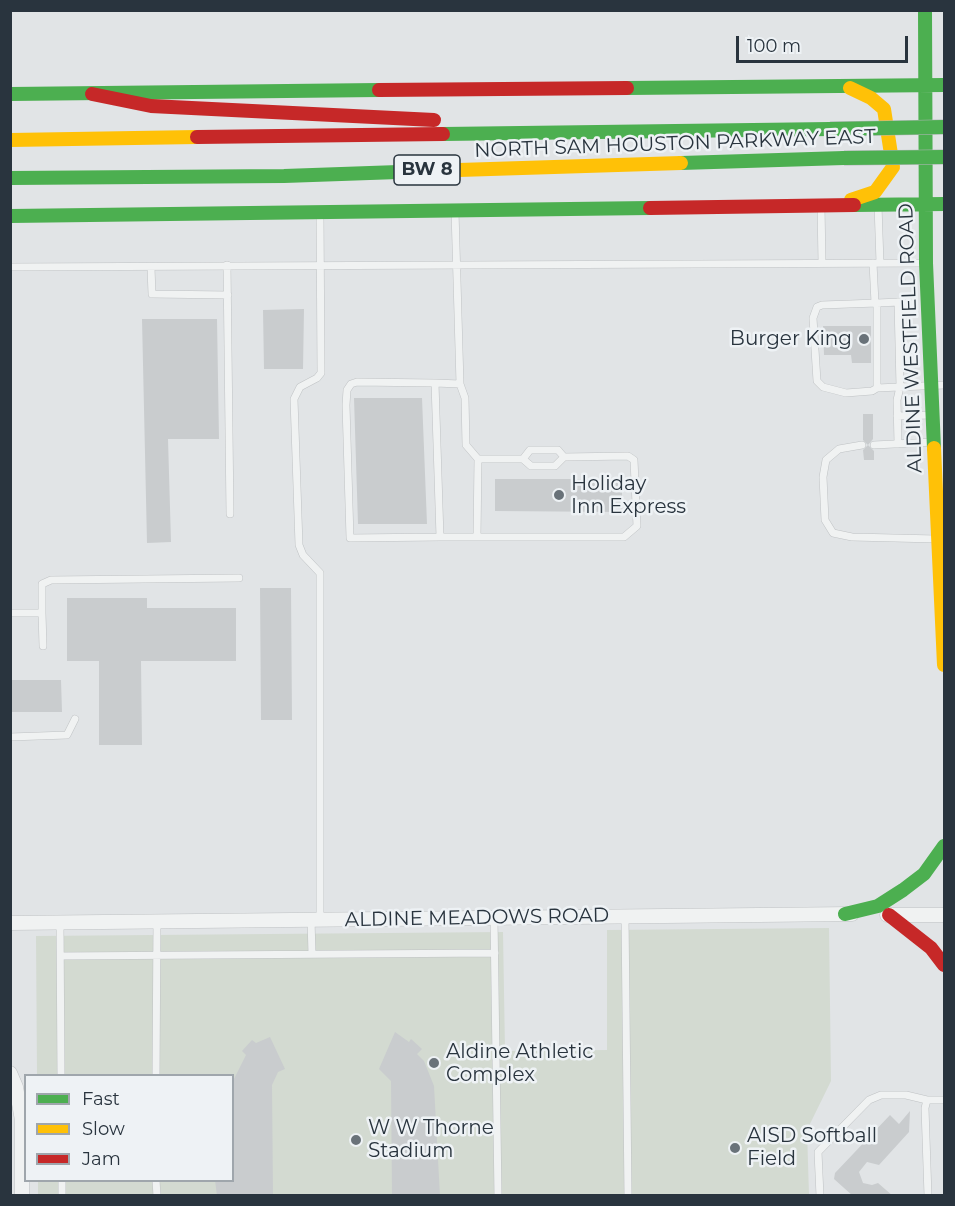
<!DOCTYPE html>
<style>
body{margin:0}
#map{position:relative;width:955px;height:1206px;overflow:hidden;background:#e1e4e6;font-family:Montserrat,sans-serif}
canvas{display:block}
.frame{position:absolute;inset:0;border:12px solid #29343e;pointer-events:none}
.legend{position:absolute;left:24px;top:1074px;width:210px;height:108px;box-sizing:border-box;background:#eef2f5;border:2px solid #9fa6ac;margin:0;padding:8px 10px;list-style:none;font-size:18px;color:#29343e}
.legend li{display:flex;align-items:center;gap:12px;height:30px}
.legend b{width:30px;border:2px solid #9fa6ac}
.scale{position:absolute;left:736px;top:36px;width:172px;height:27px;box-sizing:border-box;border:3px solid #29343e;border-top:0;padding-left:8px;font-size:18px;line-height:21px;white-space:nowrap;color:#29343e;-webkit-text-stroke:4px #eef2f5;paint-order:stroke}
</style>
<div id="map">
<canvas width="955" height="1206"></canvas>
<div class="frame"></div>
<ul class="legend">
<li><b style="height:8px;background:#4caf50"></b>Fast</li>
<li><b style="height:8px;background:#ffc107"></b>Slow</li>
<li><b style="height:8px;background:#c62828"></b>Jam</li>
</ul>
<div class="scale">100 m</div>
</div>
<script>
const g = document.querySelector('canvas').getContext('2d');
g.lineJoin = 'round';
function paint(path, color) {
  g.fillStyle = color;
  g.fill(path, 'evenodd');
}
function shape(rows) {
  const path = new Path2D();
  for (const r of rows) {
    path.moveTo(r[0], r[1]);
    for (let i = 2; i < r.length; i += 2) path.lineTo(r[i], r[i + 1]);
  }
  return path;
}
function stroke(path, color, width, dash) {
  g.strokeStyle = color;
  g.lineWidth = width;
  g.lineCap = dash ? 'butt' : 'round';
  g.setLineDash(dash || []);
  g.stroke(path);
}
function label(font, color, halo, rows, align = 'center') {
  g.font = font + ' Montserrat,sans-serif';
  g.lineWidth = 5;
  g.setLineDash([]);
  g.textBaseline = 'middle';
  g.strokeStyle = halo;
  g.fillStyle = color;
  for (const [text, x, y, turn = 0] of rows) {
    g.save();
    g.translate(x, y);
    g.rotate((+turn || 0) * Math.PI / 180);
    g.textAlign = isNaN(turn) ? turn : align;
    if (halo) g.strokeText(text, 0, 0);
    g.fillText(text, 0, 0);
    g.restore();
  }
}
paint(shape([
 [829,928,831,1081,807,1130,809,1195,38,1195,38,1181,232,1180,232,1076,37,1075,36,936,503,932,505,1051,607,1050,607,930]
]), '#d3dad1');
paint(shape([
 [304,309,303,369,264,369,263,310],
 [142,319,217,319,219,439,168,439,171,542,147,543],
 [823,326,871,326,871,363,852,363,851,355,824,355],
 [354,398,422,398,427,524,358,524],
 [863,414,873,414,873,439,868,445,874,451,874,460,864,460,863,450,868,445,863,440],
 [495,479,622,479,622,512,495,511],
 [260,588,291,588,292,720,261,720],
 [67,598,147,598,147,608,236,608,236,661,141,661,142,745,99,745,99,661,67,661],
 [10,680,61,680,62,712,10,712],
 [395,1032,409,1042,411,1039,422,1049,417,1054,424,1061,434,1086,440,1196,392,1196,391,1081,379,1069],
 [270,1037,285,1069,278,1072,272,1085,273,1196,217,1196,215,1180,232,1180,232,1083,246,1055,242,1051,252,1040,256,1043],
 [910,1111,909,1132,879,1165,867,1162,859,1172,863,1183,872,1185,878,1183,893,1196,853,1196,834,1179,835,1173,890,1115,899,1124]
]), '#c9ccce');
const lane = shape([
 [878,205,880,263],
 [821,206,822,263],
 [873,263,875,303],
 [227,265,230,514],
 [10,267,926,263],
 [151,268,152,294,228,295],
 [898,302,900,387,897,400,898,444],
 [877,303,877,388,872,391,846,393,823,387,817,381,813,318,817,307,822,305,877,303,900,302],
 [435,383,440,537,350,538,346,405,347,390,351,384,357,382,435,383,460,384,455,211],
 [460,384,465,398,466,445,478,459,523,459,531,466,555,466,564,457,628,456,634,460,637,526,624,537,477,537,478,459],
 [877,388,944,385],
 [897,416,931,415],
 [862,445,839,449,826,460,823,477,825,520,833,533,852,537,936,539],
 [874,445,934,442],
 [523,459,530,450,558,450,564,457],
 [440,537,477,537],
 [10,613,42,613,42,584,51,580,239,578],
 [42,613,43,646],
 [10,737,67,735,75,719],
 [625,916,628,1196],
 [494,918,498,1196],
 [311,919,312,954],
 [320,919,320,573,303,555,299,545,294,399,300,387,317,378,321,373,320,214],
 [60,922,61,1076],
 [61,956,495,953],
 [156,1076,157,921],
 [62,1180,62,1196],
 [156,1180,157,1196],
 [820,1196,818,1152,869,1100,881,1095,906,1095,927,1100],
 [928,1196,925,1108,927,1100,944,1100]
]);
const street = shape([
 [887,915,944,915],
 [10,923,852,914],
 [10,1073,16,1087,22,1120,22,1196]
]);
stroke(lane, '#bfc2c4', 8);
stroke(street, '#bfc2c4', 15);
stroke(lane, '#f0f2f2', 7);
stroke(street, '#f0f2f2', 14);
stroke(shape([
 [925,10,926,263,934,448],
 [627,88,944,85],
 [10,94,379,90],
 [443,134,830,129],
 [681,163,844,158],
 [10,178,284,176,427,171],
 [854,205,944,204],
 [10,216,650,208],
 [845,914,878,906,903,890,924,874,944,846]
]), '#4caf50', 14);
stroke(shape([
 [850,88,871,98,884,109,893,167,875,192,851,200],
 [10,140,197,137],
 [427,171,681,163],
 [934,448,944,665]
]), '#ffc107', 14);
stroke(shape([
 [379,90,627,88],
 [92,94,151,106,434,120],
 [197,137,443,134],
 [650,208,854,205],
 [889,915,931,948,944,965]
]), '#c62828', 14);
const fastBridge = shape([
 [830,129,944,127],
 [844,158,944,157]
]);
stroke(fastBridge, '#b3b7ba', 15, []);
stroke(fastBridge, '#4caf50', 14);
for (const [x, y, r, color] of [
 [864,339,6,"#697279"],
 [559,495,6,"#697279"],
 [434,1063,6,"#697279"],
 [356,1140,6,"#697279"],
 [735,1148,6,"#697279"]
]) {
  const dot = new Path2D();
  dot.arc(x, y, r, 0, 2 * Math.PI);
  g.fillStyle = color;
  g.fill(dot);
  stroke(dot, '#eef2f5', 2);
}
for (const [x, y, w] of [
 [427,170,66]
]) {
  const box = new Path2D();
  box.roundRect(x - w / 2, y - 15, w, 30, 4.5);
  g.fillStyle = '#eef2f5';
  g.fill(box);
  stroke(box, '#29343e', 1.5);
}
label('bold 18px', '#29343e', null, [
 ["BW 8",427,170]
]);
label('20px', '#29343e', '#eef2f5', [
 ["NORTH SAM HOUSTON PARKWAY EAST",675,144,-2],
 ["ALDINE WESTFIELD ROAD",911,338,-92],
 ["ALDINE MEADOWS ROAD",477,918,-1]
]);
label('20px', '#29343e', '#eef2f5', [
 ["Burger King",852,339,"right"],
 ["Holiday",571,484],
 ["Inn Express",571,507],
 ["Aldine Athletic",446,1052],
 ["Complex",446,1075],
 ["W W Thorne",368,1128],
 ["Stadium",368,1151],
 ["AISD Softball",747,1136],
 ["Field",747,1159]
], 'left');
</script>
